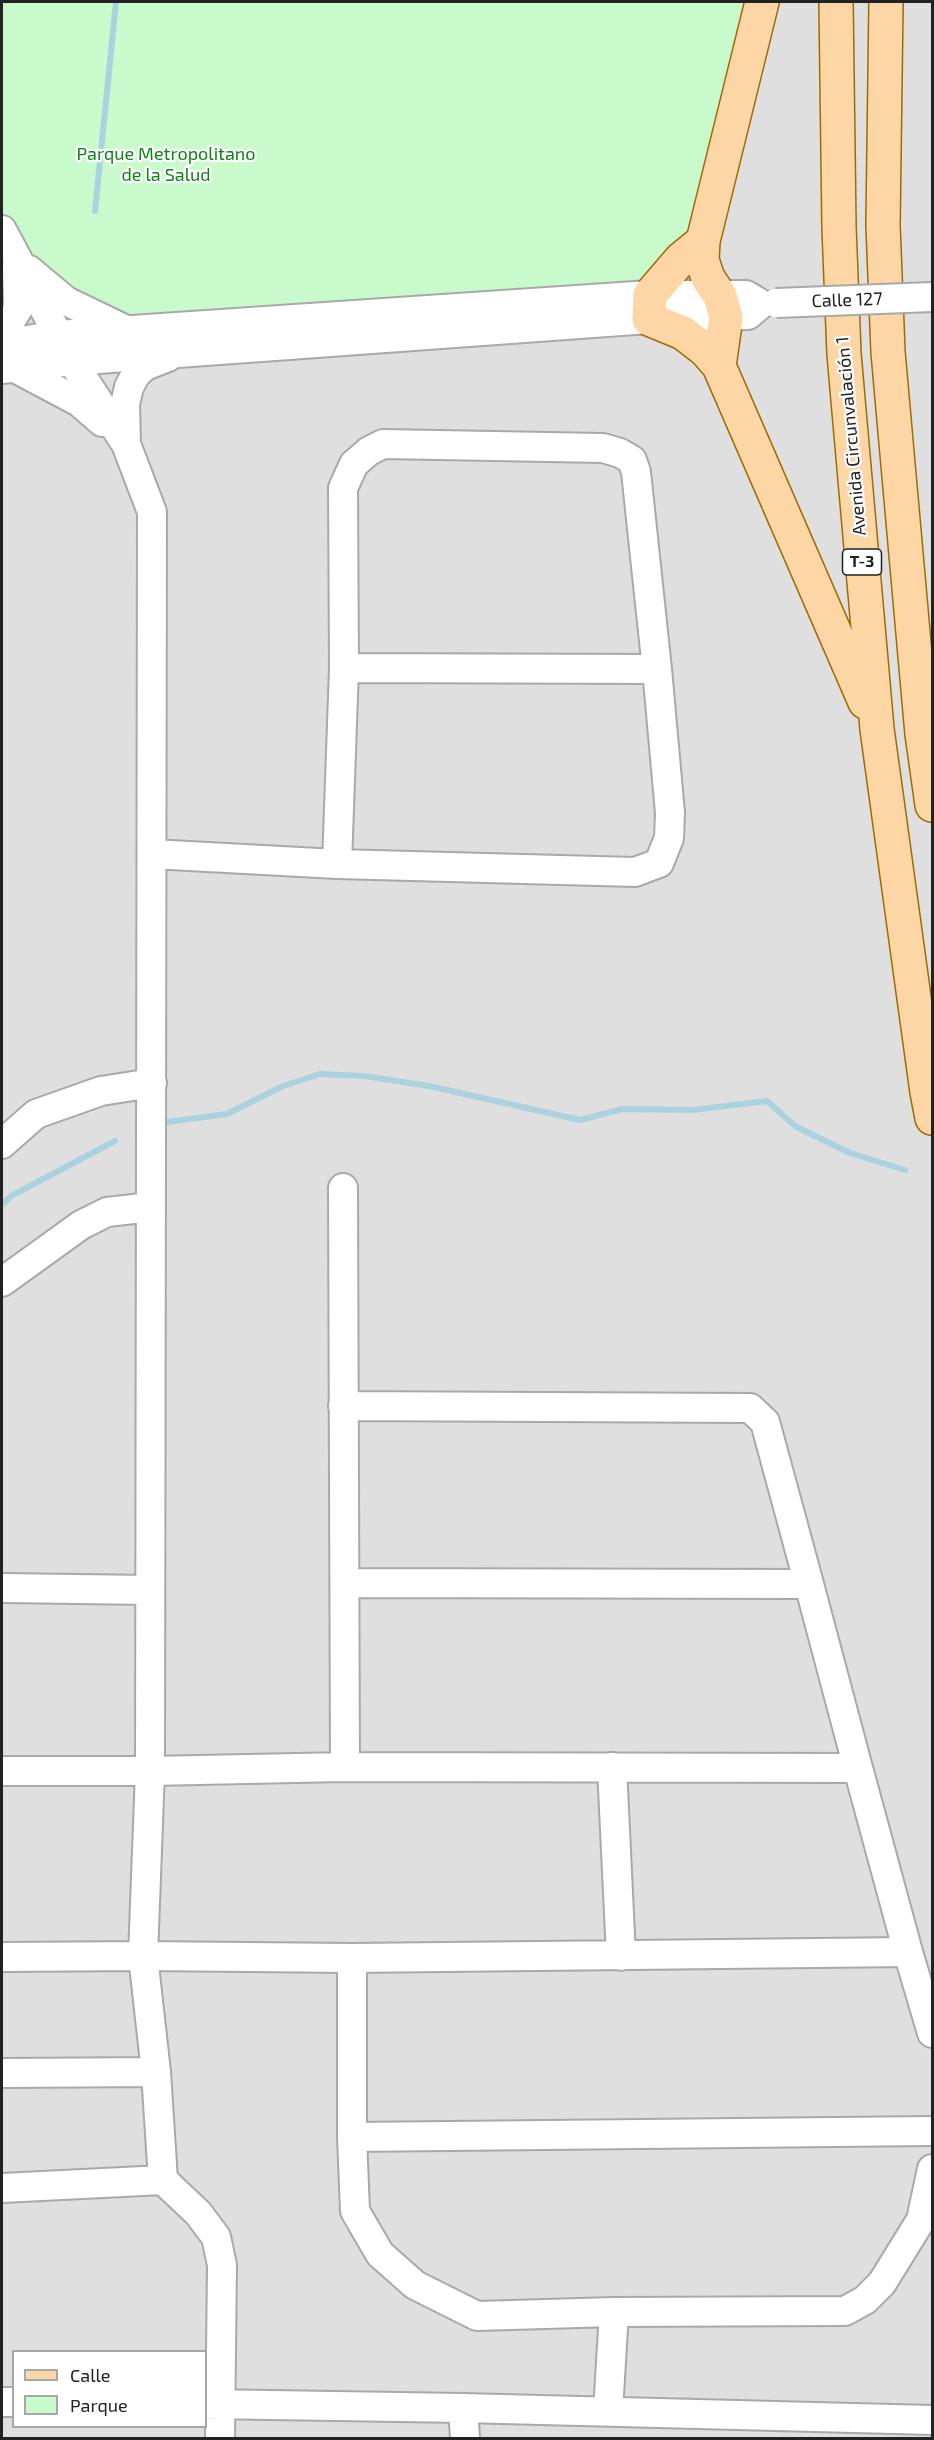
<!DOCTYPE html>
<meta charset="utf-8">
<style>
body{margin:0}
#map{position:relative;width:934px;height:2440px;overflow:hidden;background:#f2efe9;font-family:"Exo 2",sans-serif}
canvas{display:block}
.frame{position:absolute;inset:0;border:3px solid #222;pointer-events:none}
.legend{position:absolute;left:12px;top:2350px;width:195px;height:78px;box-sizing:border-box;background:#fff;border:2px solid #a7a7a7;margin:0;padding:8px 10px;list-style:none;font-size:18px;color:#222}
.legend li{display:flex;align-items:center;gap:12px;height:30px}
.legend b{width:30px;border:2px solid #a7a7a7}
</style>
<div id="map">
<canvas width="934" height="2440"></canvas>
<div class="frame"></div>
<ul class="legend">
<li><b style="height:8px;background:#fcd6a4"></b>Calle</li>
<li><b style="height:16px;background:#c8facc"></b>Parque</li>
</ul>
</div>
<script>
const g = document.querySelector('canvas').getContext('2d');
g.lineJoin = 'round';
function paint(path, color) {
  g.fillStyle = color;
  g.fill(path, 'evenodd');
}
function shape(rows) {
  const path = new Path2D();
  for (const r of rows) {
    path.moveTo(r[0], r[1]);
    for (let i = 2; i < r.length; i += 2) path.lineTo(r[i], r[i + 1]);
  }
  return path;
}
function stroke(path, color, width, dash) {
  g.strokeStyle = color;
  g.lineWidth = width;
  g.lineCap = dash ? 'butt' : 'round';
  g.setLineDash(dash || []);
  g.stroke(path);
}
function label(font, color, halo, rows, align = 'center') {
  g.font = font + ' "Exo 2",sans-serif';
  g.lineWidth = 4.5;
  g.setLineDash([]);
  g.textBaseline = 'middle';
  g.strokeStyle = halo;
  g.fillStyle = color;
  for (const [text, x, y, turn = 0] of rows) {
    g.save();
    g.translate(x, y);
    g.rotate((+turn || 0) * Math.PI / 180);
    g.textAlign = isNaN(turn) ? turn : align;
    if (halo) g.strokeText(text, 0, 0);
    g.fillText(text, 0, 0);
    g.restore();
  }
}
paint(shape([
 [2,2,932,2,932,2438,2,2438],
 [14,2352,206,2352,206,2426,14,2426]
]), '#e0dfdf');
paint(shape([
 [2,2,762,2,703,241,650,295,100,319,2,230]
]), '#c8facc');
stroke(shape([
 [95,211,116,2],
 [167,1122,227,1114,283,1086,320,1074,364,1076,429,1086,580,1120,622,1109,693,1110,767,1101,795,1126,850,1153,905,1170],
 [2,1205,11,1196,115,1141]
]), '#aad3df', 6);
const minor = shape([
 [2,230,72,361,126,444,152,512,150,1771,143,1956,156,2072,163,2180,198,2213,216,2237,222,2265,220,2438],
 [29,270,66,301,124,329],
 [2,335,18,309,17,267],
 [2,344,58,335,650,295,746,295,761,304],
 [15,368,79,402,102,422],
 [2,369,72,361,178,353,649,319,748,315,761,304],
 [126,444,125,404,129,387,136,374,145,366,168,357],
 [344,668,657,669],
 [152,854,337,864,635,872,659,863,669,838,670,813,657,669,636,472,632,460,620,453,603,448,383,444,369,451,354,464,343,488,344,668,337,864],
 [2,1144,36,1114,101,1091,152,1083],
 [343,1188,345,1767,858,1768,908,1952,932,2033],
 [2,1282,81,1225,107,1212,151,1207],
 [343,1406,750,1408,765,1422,809,1584],
 [345,1583,809,1584,858,1768],
 [2,1588,150,1590],
 [612,1767,621,1956],
 [2,1771,150,1771,345,1767],
 [2,1957,143,1956,352,1958,908,1952],
 [352,1958,352,2137,355,2211,380,2254,415,2285,477,2316,614,2312,845,2311,865,2300,882,2283,921,2220,932,2169],
 [2,2073,156,2072],
 [352,2137,932,2131],
 [2,2188,163,2180],
 [2,2402,14,2402],
 [206,2404,463,2408,932,2420],
 [463,2408,465,2438],
 [608,2411,614,2312]
]);
const major = shape([
 [836,2,839,227,844,354,877,729,927,1092,932,1118],
 [886,2,883,225,888,352,922,734,932,805],
 [703,241,681,259,650,295,649,319,683,333,705,350,719,366,865,702],
 [719,366,726,317,720,296,708,278,702,260,703,241,762,2]
]);
stroke(minor, '#a9a9a9', 32);
stroke(major, '#a06b00', 36);
stroke(minor, '#fff', 28);
stroke(major, '#fcd6a4', 33);
const minorBridge = shape([
 [776,303,932,297]
]);
stroke(minorBridge, '#a9a9a9', 32, []);
stroke(minorBridge, '#fff', 28);
for (const [x, y, w] of [
 [862,562,39]
]) {
  const box = new Path2D();
  box.roundRect(x - w / 2, y - 13, w, 26, 4.5);
  g.fillStyle = '#fff';
  g.fill(box);
  stroke(box, '#222', 1.5);
}
label('bold 16px', '#222', null, [
 ["T-3",862,562]
]);
label('18px', '#0c8416', '#fff', [
 ["Parque Metropolitano",166,154],
 ["de la Salud",166,175]
]);
label('18px', '#222', '#fff', [
 ["Calle 127",847,300,-2],
 ["Avenida Circunvalación 1",851,436,-95]
]);
</script>
